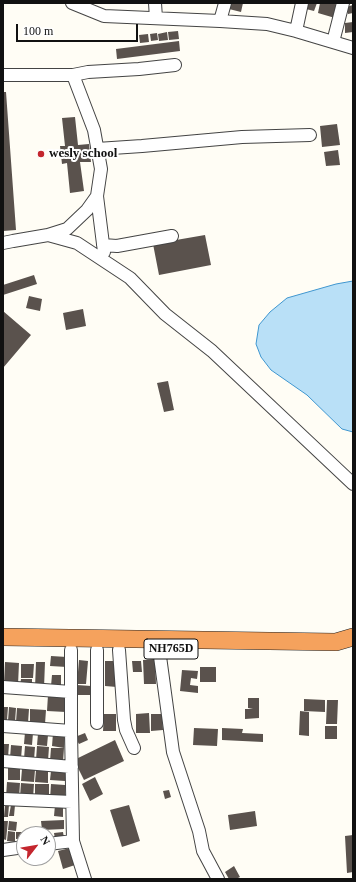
<!DOCTYPE html>
<style>
body{margin:0}
#map{position:relative;width:356px;height:882px;overflow:hidden;background:#fffdf5;font-family:"Times New Roman",serif}
canvas{display:block}
.frame{position:absolute;inset:0;border:4px solid #111;pointer-events:none}
.north{position:absolute;left:16px;top:826px;width:40px;height:40px;box-sizing:border-box;background:#fff;border:1px solid #a0a0a0;border-radius:50%;rotate:59deg;font-size:11px;font-weight:700;line-height:16px;text-align:center;color:#111}
.north::after{content:'';display:block;margin:auto;width:14px;height:18px;background:#c4262e;clip-path:polygon(50% 0,100% 100%,50% 72%,0 100%)}
.scale{position:absolute;left:16px;top:24px;width:122px;height:18px;box-sizing:border-box;border:2px solid #111;border-top:0;padding-left:5px;font-size:12px;line-height:14px;white-space:nowrap;color:#111;-webkit-text-stroke:3px #fff;paint-order:stroke}
</style>
<div id="map">
<canvas width="356" height="882"></canvas>
<div class="frame"></div>
<div class="north">N</div>
<div class="scale">100 m</div>
</div>
<script>
const g = document.querySelector('canvas').getContext('2d');
g.lineJoin = 'round';
function paint(path, color) {
  g.fillStyle = color;
  g.fill(path, 'evenodd');
}
function shape(rows) {
  const path = new Path2D();
  for (const r of rows) {
    path.moveTo(r[0], r[1]);
    for (let i = 2; i < r.length; i += 2) path.lineTo(r[i], r[i + 1]);
  }
  return path;
}
function stroke(path, color, width, dash) {
  g.strokeStyle = color;
  g.lineWidth = width;
  g.lineCap = dash ? 'butt' : 'round';
  g.setLineDash(dash || []);
  g.stroke(path);
}
function label(font, color, halo, rows, align = 'center') {
  g.font = font + ' "Times New Roman",serif';
  g.lineWidth = 4;
  g.setLineDash([]);
  g.textBaseline = 'middle';
  g.strokeStyle = halo;
  g.fillStyle = color;
  for (const [text, x, y, turn = 0] of rows) {
    g.save();
    g.translate(x, y);
    g.rotate((+turn || 0) * Math.PI / 180);
    g.textAlign = isNaN(turn) ? turn : align;
    if (halo) g.strokeText(text, 0, 0);
    g.fillText(text, 0, 0);
    g.restore();
  }
}
const water = shape([
 [353,281,353,432,342,429,307,395,271,370,261,357,256,344,259,325,270,312,287,298,336,284,353,281]
]);
paint(water, '#b9e0f7');
stroke(water, '#3f96cf', 1);
paint(shape([
 [230,3,243,3,241,12,229,9],
 [308,3,317,3,314,11,306,9],
 [320,3,332,3,338,5,335,18,318,13],
 [353,5,353,13,348,14,346,7],
 [353,22,353,32,345,33,345,23],
 [178,31,179,39,169,40,168,32],
 [167,32,168,40,159,41,158,34],
 [157,33,158,40,151,41,150,34],
 [148,34,149,42,140,43,139,35],
 [179,41,180,51,117,59,116,49],
 [3,92,6,92,16,230,3,231],
 [75,117,78,145,89,144,91,162,80,162,84,191,70,193,67,163,62,164,60,146,65,146,62,118],
 [337,124,340,145,322,147,320,126],
 [338,150,340,165,326,166,324,152],
 [205,235,211,265,159,275,153,244],
 [34,275,37,284,3,295,3,285],
 [29,296,42,299,40,311,26,308],
 [83,309,86,326,66,330,63,313],
 [3,311,31,335,3,368],
 [168,381,174,410,164,412,157,383],
 [51,656,67,657,67,667,50,666],
 [155,659,156,684,144,684,143,660],
 [79,660,88,661,86,684,77,684],
 [105,661,118,661,117,687,105,686],
 [132,661,141,661,142,672,133,672],
 [5,662,19,663,18,685,4,684],
 [36,662,45,662,44,688,35,688],
 [21,664,34,664,33,678,21,678],
 [200,667,216,667,216,682,200,682],
 [182,670,198,671,197,679,191,678,190,685,198,686,198,693,180,691],
 [52,675,61,675,61,686,51,686],
 [21,679,32,679,32,687,20,686],
 [77,685,91,686,90,695,77,695],
 [48,695,66,696,66,712,47,711],
 [248,698,259,698,259,718,245,719,245,709,253,709,248,708],
 [304,699,325,700,325,712,304,711],
 [327,700,338,700,337,724,326,724],
 [3,707,8,707,7,720,3,720],
 [9,707,16,708,15,722,8,721],
 [17,708,29,709,28,723,16,722],
 [30,709,46,710,45,724,30,723],
 [300,711,309,712,309,736,299,735],
 [149,713,150,733,136,733,136,714],
 [104,714,116,714,116,731,103,731],
 [151,714,162,714,163,730,151,731],
 [325,726,337,726,337,739,325,739],
 [194,728,218,729,217,746,193,745],
 [222,728,243,729,242,733,263,734,263,742,222,740],
 [25,732,33,733,32,745,24,744],
 [53,733,65,734,64,748,52,746],
 [85,733,88,740,79,744,75,737],
 [38,734,48,735,47,746,37,745],
 [115,740,124,761,84,780,74,760],
 [3,744,9,744,8,758,3,758],
 [11,745,22,746,21,759,10,758],
 [25,746,35,747,34,760,24,759],
 [37,746,49,747,48,761,36,760],
 [51,748,64,748,63,762,50,761],
 [8,767,20,768,20,780,8,780],
 [22,769,35,770,34,782,21,781],
 [36,770,48,770,48,783,35,782],
 [51,771,66,771,65,781,50,780],
 [95,777,103,794,90,801,82,784],
 [7,782,20,783,19,798,6,797],
 [21,783,34,784,33,798,20,797],
 [35,784,49,784,49,797,35,797],
 [51,784,65,785,65,799,50,799],
 [169,790,171,797,165,799,163,791],
 [5,805,9,805,8,817,4,817],
 [11,805,15,805,14,816,9,816],
 [55,805,63,806,63,817,54,816],
 [129,805,140,841,122,847,110,810],
 [255,811,257,826,230,830,228,815],
 [64,820,64,829,42,830,41,821],
 [3,821,8,821,6,840,3,839],
 [9,821,17,822,16,831,8,830],
 [8,831,15,832,15,842,7,841],
 [16,832,26,832,26,834,24,834,24,839,16,839],
 [63,832,64,838,55,839,54,833],
 [353,835,353,872,347,873,345,836],
 [70,848,75,865,63,869,58,851],
 [234,866,240,877,236,879,229,879,225,872]
]), '#5a524d');
const minor = shape([
 [72,3,104,16,220,21,267,24,296,31,353,48],
 [155,3,156,18],
 [220,21,225,3],
 [296,31,302,3],
 [333,42,343,3],
 [3,75,73,75,88,72,139,69,175,65],
 [97,149,142,146,242,137,310,135],
 [97,196,104,252],
 [48,235,67,229,87,210,97,196,101,169,94,130,73,75],
 [3,243,13,241,48,235,77,243,130,278,165,314,212,351,353,484],
 [103,245,117,246,172,236],
 [159,649,173,752,199,831,203,851,218,879],
 [97,650,97,723],
 [119,650,124,720,126,730,134,748],
 [3,687,71,692],
 [3,726,71,731],
 [3,761,72,767],
 [3,799,72,802],
 [73,841,85,879],
 [48,844,73,841,71,731,71,650],
 [3,850,24,847]
]);
const highway = shape([
 [3,637,336,642,353,637]
]);
stroke(minor, '#444', 14);
stroke(highway, '#222', 18);
stroke(minor, '#fff', 12);
stroke(highway, '#f5a25d', 17);
for (const [x, y, r, color] of [
 [41,154,4,"#c4262e"]
]) {
  const dot = new Path2D();
  dot.arc(x, y, r, 0, 2 * Math.PI);
  g.fillStyle = color;
  g.fill(dot);
  stroke(dot, '#fff', 1.5);
}
for (const [x, y, w] of [
 [171,649,54]
]) {
  const box = new Path2D();
  box.roundRect(x - w / 2, y - 10, w, 20, 3);
  g.fillStyle = '#fff';
  g.fill(box);
  stroke(box, '#111', 1);
}
label('bold 12px', '#111', null, [
 ["NH765D",171,649]
]);
label('bold 13px', '#111', '#fff', [
 ["wesly school",49,154]
], 'left');
</script>
